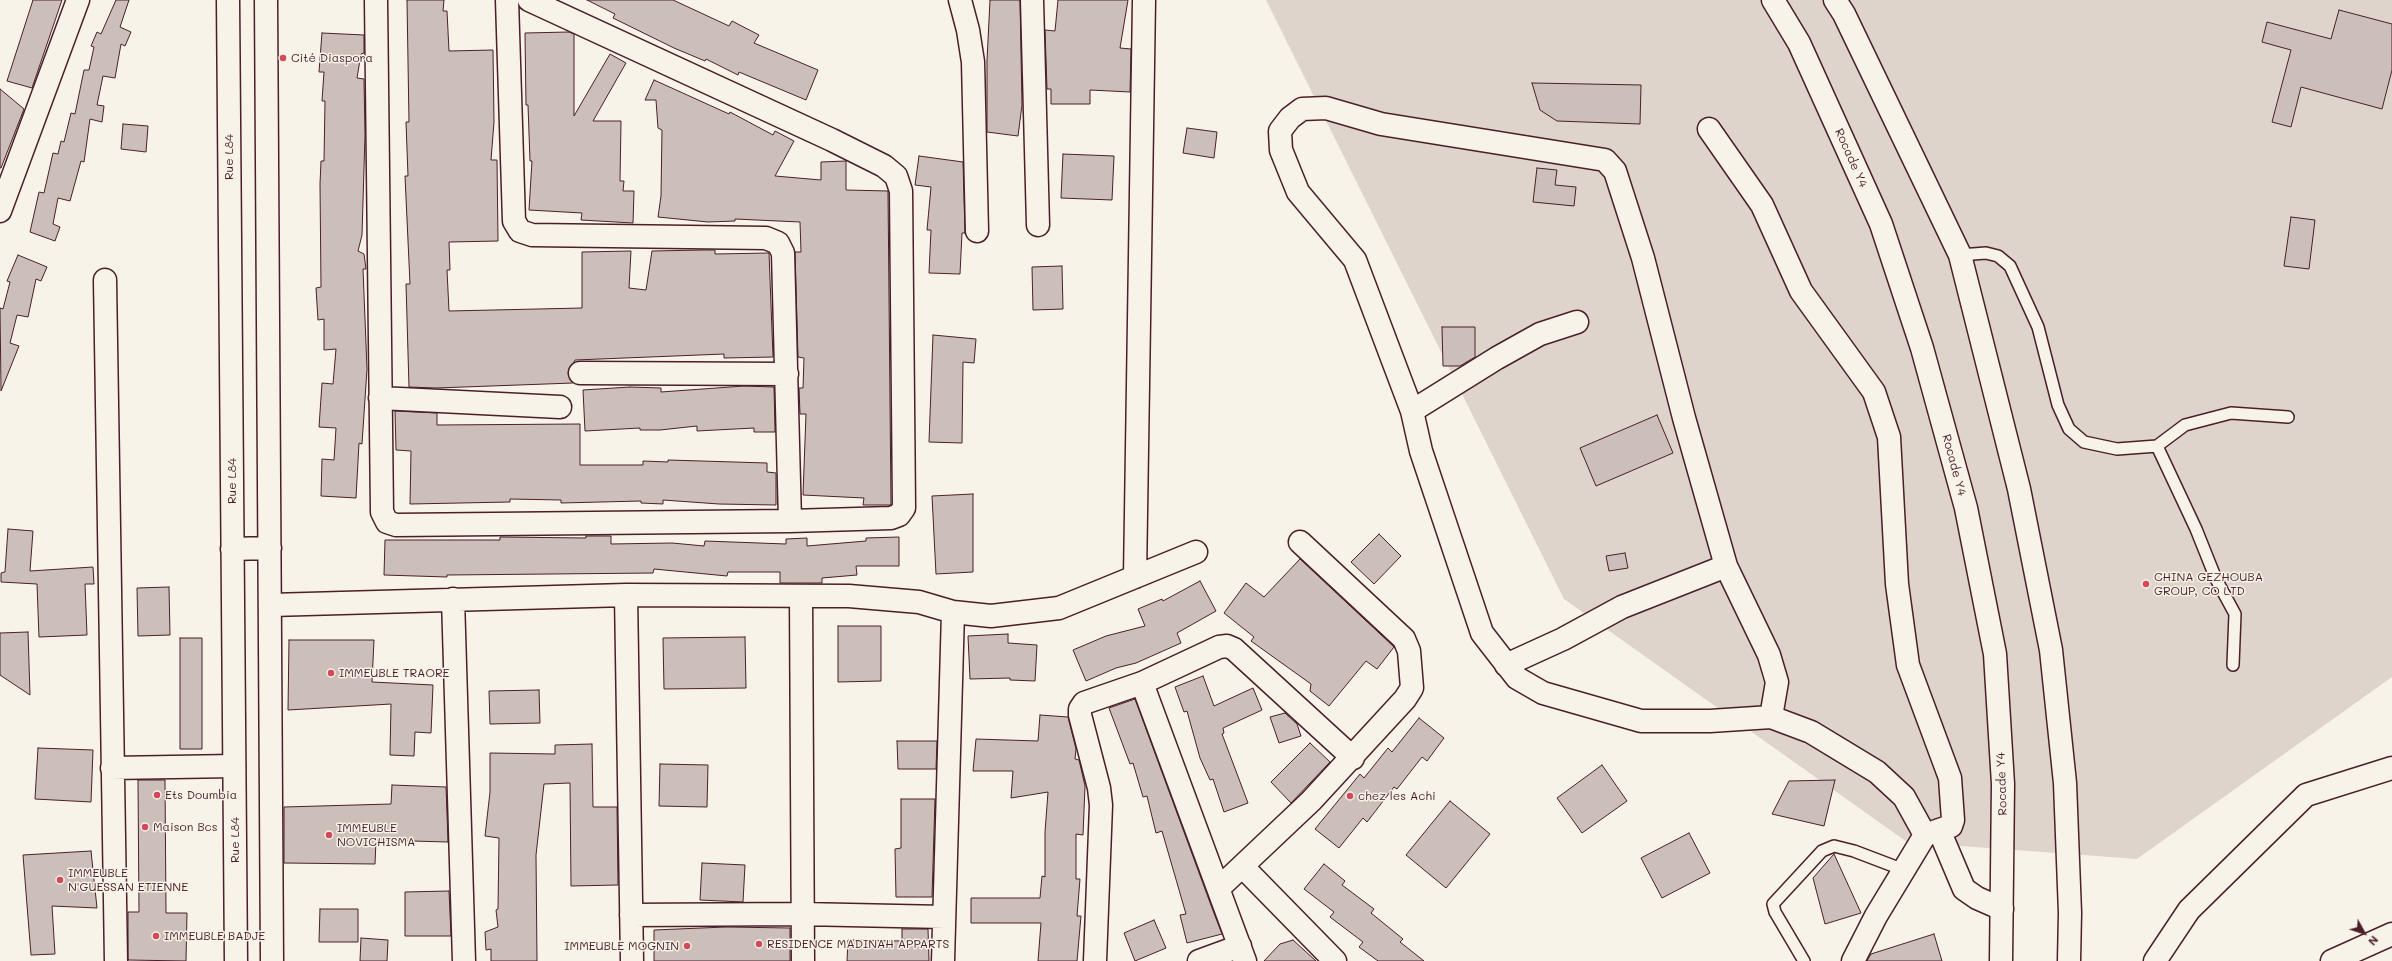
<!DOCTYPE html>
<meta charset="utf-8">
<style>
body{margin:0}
#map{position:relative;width:2392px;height:961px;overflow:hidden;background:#f7f3e8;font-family:Mali,sans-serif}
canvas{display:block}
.north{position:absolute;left:2344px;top:913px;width:40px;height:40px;-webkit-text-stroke:3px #f7f3e8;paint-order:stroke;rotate:130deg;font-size:11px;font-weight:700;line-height:16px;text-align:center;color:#4a1f2b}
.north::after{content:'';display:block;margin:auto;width:14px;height:18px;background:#4a1f2b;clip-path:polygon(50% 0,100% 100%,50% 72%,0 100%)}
</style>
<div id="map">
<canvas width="2392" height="961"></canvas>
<div class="north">N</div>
</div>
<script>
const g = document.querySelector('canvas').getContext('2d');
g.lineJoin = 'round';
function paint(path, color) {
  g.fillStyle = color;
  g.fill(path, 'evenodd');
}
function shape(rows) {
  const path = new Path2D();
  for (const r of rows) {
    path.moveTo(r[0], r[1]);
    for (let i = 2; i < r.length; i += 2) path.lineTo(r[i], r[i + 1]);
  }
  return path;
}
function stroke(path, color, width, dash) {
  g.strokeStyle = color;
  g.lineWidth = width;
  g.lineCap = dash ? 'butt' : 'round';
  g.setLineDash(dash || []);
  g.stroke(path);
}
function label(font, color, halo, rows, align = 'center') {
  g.font = font + ' Mali,sans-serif';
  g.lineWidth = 3;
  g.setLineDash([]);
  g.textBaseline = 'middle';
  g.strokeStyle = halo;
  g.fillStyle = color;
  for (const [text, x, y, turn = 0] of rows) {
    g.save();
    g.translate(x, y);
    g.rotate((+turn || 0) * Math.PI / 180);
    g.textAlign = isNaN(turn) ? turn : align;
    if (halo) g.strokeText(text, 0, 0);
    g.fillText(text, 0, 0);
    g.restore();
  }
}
paint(shape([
 [1266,0,2392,0,2392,677,2137,859,1907,842,1564,599]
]), '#ded4cc');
const building = shape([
 [33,0,62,0,32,88,7,81,33,0],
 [116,0,129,0,120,27,131,32,125,46,121,44,115,78,103,76,97,105,104,106,102,122,90,119,84,162,81,161,70,201,58,198,53,224,60,227,55,241,30,232,39,192,44,193,53,153,58,154,61,141,64,142,71,113,75,114,84,70,89,70,94,47,91,46,97,32,101,34,116,0],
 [407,0,444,0,443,11,447,11,449,51,493,50,494,122,491,160,497,160,498,241,449,242,450,270,447,270,449,311,582,308,582,252,631,251,629,288,646,290,652,251,705,250,715,250,715,254,769,253,773,357,724,358,724,354,575,360,568,373,573,383,436,388,409,387,406,284,410,284,405,176,408,176,406,122,409,122,407,0],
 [587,0,673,0,729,26,732,21,759,35,754,43,818,70,806,100,739,72,738,75,706,59,705,61,674,48,613,18,615,14,587,0],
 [990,0,1020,0,1022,105,1018,136,987,132,987,61,990,0],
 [1058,0,1128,0,1120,48,1131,49,1130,92,1090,90,1090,104,1051,104,1051,89,1047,89,1045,30,1055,31,1058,0],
 [2339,10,2392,24,2392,70,2382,109,2301,87,2291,127,2272,122,2291,50,2262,42,2267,22,2331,39,2339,10],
 [569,32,574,34,574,116,610,54,626,63,593,121,621,121,620,181,624,181,623,191,634,191,633,223,581,220,582,213,529,210,532,161,530,161,528,105,526,105,525,33,569,32],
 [322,33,364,35,364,53,361,54,357,78,364,79,365,135,362,235,358,251,364,254,366,269,363,269,367,369,362,444,359,443,356,498,321,496,322,459,334,460,336,428,319,427,322,383,333,384,336,349,324,350,324,319,318,320,316,288,321,287,320,184,321,161,324,161,325,101,322,101,324,72,319,72,322,33],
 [654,80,729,114,730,112,773,135,775,131,794,141,775,176,821,180,821,162,846,161,846,190,888,191,891,505,863,505,864,498,803,495,806,414,800,414,799,388,803,388,804,358,798,357,795,252,801,252,800,222,735,219,735,221,708,222,658,217,661,196,662,130,658,128,656,100,645,100,654,80],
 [1532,83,1641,85,1640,124,1557,121,1540,110,1532,83],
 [0,89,24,109,1,168,0,168,0,89],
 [123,124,148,126,146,152,121,149,123,124],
 [1187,128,1217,132,1214,158,1183,153,1187,128],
 [1063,154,1114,156,1112,200,1061,198,1063,154],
 [919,156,963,162,965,233,962,233,960,274,929,273,931,230,927,230,931,187,915,185,919,156],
 [1537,168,1557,170,1555,185,1576,187,1574,206,1533,202,1537,168],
 [2291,217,2315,220,2309,269,2284,266,2291,217],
 [18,255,47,267,41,281,36,279,28,317,17,315,10,343,19,346,1,391,0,308,3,309,10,282,7,281,18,255],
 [1062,266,1063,309,1033,310,1032,267,1062,266],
 [1442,327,1475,327,1475,357,1460,366,1443,366,1442,327],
 [933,335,976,339,974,363,963,362,962,443,929,442,933,335],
 [630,387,661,388,661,392,744,386,774,387,775,432,754,432,754,428,697,431,697,426,660,430,640,430,640,428,585,431,583,390,630,387],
 [395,411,437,413,437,425,580,424,580,465,643,465,643,461,668,462,668,460,767,463,767,472,776,473,776,505,719,504,663,500,663,504,641,503,641,501,561,503,561,500,510,499,510,502,410,504,411,451,396,450,395,411],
 [1657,415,1673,453,1596,486,1580,448,1657,415],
 [973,494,973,572,936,574,932,496,973,494],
 [8,529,33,531,30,571,93,567,94,584,85,584,87,635,39,637,37,584,1,582,1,573,5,572,8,529],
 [1379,534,1401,556,1374,584,1351,562,1379,534],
 [586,536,611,536,611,544,672,543,704,546,705,541,786,544,786,539,807,538,807,546,866,541,866,538,899,537,899,566,856,566,857,575,822,578,822,583,780,583,780,572,728,572,727,576,654,569,653,573,447,575,447,577,384,575,385,540,500,540,500,537,586,538,586,536],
 [1625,553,1628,568,1609,571,1606,556,1625,553],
 [1300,559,1394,647,1377,669,1366,661,1329,706,1310,691,1311,684,1251,641,1254,637,1224,613,1246,583,1264,597,1300,559],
 [1200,581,1216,611,1177,633,1181,643,1136,663,1116,668,1086,681,1073,650,1106,636,1145,626,1138,609,1162,599,1163,601,1200,581],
 [169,587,170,635,138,636,137,588,169,587],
 [838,626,881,626,881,681,838,682,838,626],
 [28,632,30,695,0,675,0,633,28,632],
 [1008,634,1008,643,1037,645,1035,681,1010,680,1010,678,970,679,968,636,1008,634],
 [745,637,746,688,664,689,663,638,745,637],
 [180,638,202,638,202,749,180,749,180,638],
 [289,640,374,640,372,682,433,685,431,733,415,732,414,756,390,755,391,704,288,710,289,640],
 [1203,676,1214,706,1253,688,1262,710,1223,728,1224,733,1222,734,1248,803,1224,812,1213,779,1210,780,1200,758,1187,711,1184,712,1175,687,1203,676],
 [539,690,540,723,490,724,489,691,539,690],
 [1135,699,1212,908,1222,934,1187,943,1180,915,1186,914,1162,831,1156,833,1147,796,1143,797,1133,763,1130,764,1109,708,1135,699],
 [1285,713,1297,724,1301,736,1279,743,1270,717,1285,713],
 [1040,715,1068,717,1076,749,1075,759,1079,760,1085,786,1083,835,1076,834,1076,879,1080,879,1077,916,1081,916,1077,961,1038,961,1041,923,971,923,971,898,1040,898,1042,876,1045,877,1045,832,1048,792,1011,798,1013,771,973,771,976,739,1038,741,1040,715],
 [1419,718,1444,738,1427,761,1422,757,1397,789,1394,787,1367,822,1363,818,1339,848,1315,829,1360,774,1364,778,1388,748,1392,752,1419,718],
 [897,741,937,741,936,769,898,769,897,741],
 [1310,743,1330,762,1291,803,1271,782,1310,743],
 [592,744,593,807,617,807,618,885,571,886,570,783,544,784,536,855,537,961,491,961,491,949,486,950,485,932,498,927,496,910,498,909,499,838,485,836,490,792,490,753,555,754,555,745,592,744],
 [38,748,93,750,91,802,35,799,38,748],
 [660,764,708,765,707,807,659,806,660,764],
 [1602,765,1627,801,1582,833,1557,798,1602,765],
 [138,780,165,780,166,913,187,913,186,961,128,960,128,912,139,912,138,780],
 [1835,780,1824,826,1772,814,1789,781,1835,780],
 [392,785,446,787,448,842,376,840,375,864,284,863,284,807,391,804,392,785],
 [901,799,935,799,932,897,896,897,895,849,901,848,901,799],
 [1450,801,1490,834,1446,888,1406,855,1450,801],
 [1689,833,1710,873,1662,898,1641,858,1689,833],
 [91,851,97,908,52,906,55,954,31,955,23,855,91,851],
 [1834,854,1861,913,1825,924,1813,878,1834,854],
 [702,863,745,865,743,902,700,900,702,863],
 [1324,864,1345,881,1342,885,1374,909,1371,913,1403,939,1400,942,1424,961,1378,961,1359,947,1363,942,1330,917,1334,912,1304,889,1324,864],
 [449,891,451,936,405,936,405,892,449,891],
 [320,909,358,909,358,942,319,942,320,909],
 [1154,920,1166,948,1135,961,1124,933,1154,920],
 [726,927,790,928,790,961,654,961,654,930,726,927],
 [902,929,928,929,929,961,847,961,848,940,902,941,902,929],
 [1934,934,1942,961,1867,961,1871,954,1934,934],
 [361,938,388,940,387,961,360,961,361,938],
 [1293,940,1316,961,1264,961,1280,944,1293,940]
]);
paint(building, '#ccbfb9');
stroke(building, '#4a1f2b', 1);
const service = shape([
 [1960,255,1986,253,1998,256,2010,266,2038,327,2058,405,2069,429,2084,442,2117,449,2157,446,2185,425,2231,413,2288,417],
 [2157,446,2196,529,2216,579,2235,614,2233,665],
 [1804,961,1775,912,1773,904,1822,851,1834,846,1854,851,1904,870]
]);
const minor = shape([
 [376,0,382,512,387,522,396,525,790,521,891,518,899,515,904,508,901,191,896,176,884,166,832,140,529,0],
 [507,0,514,221,520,231,532,235,766,238,778,243,783,253,790,521],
 [960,0,968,30,973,62,977,231],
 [1032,0,1038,225],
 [1709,129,1762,205,1801,291,1874,392,1889,437,1897,584,1908,665,1950,778,1953,820,1951,826,1925,835,1876,916,1853,961],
 [0,211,78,0],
 [105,280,116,961],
 [580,373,787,374],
 [380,398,560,407],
 [1412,411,1497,358,1540,334,1577,322],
 [1135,577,1144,0],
 [626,595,632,961],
 [801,596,803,961],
 [453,599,464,961],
 [271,605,626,595,849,596,919,602,953,612,991,616,1059,608,1196,552],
 [1506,665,1563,639,1622,607,1726,566],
 [1142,683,1245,961],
 [1771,717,1777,682,1769,655,1726,566,1684,418,1643,258,1615,171,1605,160,1381,124,1326,108,1302,109,1290,118,1280,131,1281,150,1298,192,1355,260,1412,411,1421,451,1482,633,1517,678,1543,693,1641,721,1710,721,1771,717,1811,732,1877,772,1904,797,1925,835],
 [112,768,234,766],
 [1939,830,1964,889,1977,898,2002,909],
 [1243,867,1335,961],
 [1220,887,1311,801,1405,699,1412,688,1409,651,1404,639,1300,542],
 [631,915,802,914,944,917],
 [943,961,953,612],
 [1095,961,1101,805,1099,788,1080,715,1080,709,1084,703,1142,683,1219,647,1227,646,1234,649,1353,758],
 [1199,961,1240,946],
 [2155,961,2189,910,2306,795,2392,768],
 [2332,961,2392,934]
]);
const secondary = shape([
 [228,0,236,961],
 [266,0,272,961],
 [232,549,270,548]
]);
const trunk = shape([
 [1773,0,1799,43,1881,224,1922,348,1966,508,1995,654,2003,784,2001,961],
 [1835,0,1844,14,1960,255,2019,489,2051,650,2065,783,2070,913,2069,961]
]);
stroke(service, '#4a1f2b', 14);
stroke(minor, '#4a1f2b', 25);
stroke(secondary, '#4a1f2b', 25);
stroke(trunk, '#4a1f2b', 25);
stroke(service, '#f7f3e8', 11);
stroke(minor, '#f7f3e8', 22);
stroke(secondary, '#f7f3e8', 22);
stroke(trunk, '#f7f3e8', 22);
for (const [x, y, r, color] of [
 [283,58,4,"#d1495b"],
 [2146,584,4,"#d1495b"],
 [331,673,4,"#d1495b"],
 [157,795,4,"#d1495b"],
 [1350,796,4,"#d1495b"],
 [145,827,4,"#d1495b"],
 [329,835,4,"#d1495b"],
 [60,880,4,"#d1495b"],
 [156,936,4,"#d1495b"],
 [759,944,4,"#d1495b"],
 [687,946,4,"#d1495b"]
]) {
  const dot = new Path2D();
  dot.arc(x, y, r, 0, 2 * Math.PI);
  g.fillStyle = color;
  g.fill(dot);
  stroke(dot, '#f7f3e8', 1.5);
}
label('12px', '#4a1f2b', '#f7f3e8', [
 ["Cité Diaspora",291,58],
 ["CHINA GEZHOUBA",2154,577],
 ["GROUP, CO LTD",2154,591],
 ["IMMEUBLE TRAORE",339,673],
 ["Ets Doumbia",165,795],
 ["chez les Achi",1358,796],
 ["Maison Bcs",153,827],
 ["IMMEUBLE",337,828],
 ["NOVICHISMA",337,842],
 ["IMMEUBLE",68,873],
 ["N'GUESSAN ETIENNE",68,887],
 ["IMMEUBLE BADJE",164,936],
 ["RESIDENCE MADINAH APPARTS",767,944],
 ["IMMEUBLE MOGNIN",679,946,"right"]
], 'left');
label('12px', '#4a1f2b', '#f7f3e8', [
 ["Rue L84",229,157,-90],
 ["Rocade Y4",1851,158,66],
 ["Rocade Y4",1954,465,75],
 ["Rue L84",232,481,-90],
 ["Rocade Y4",2002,784,-92],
 ["Rue L84",235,840,-90]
]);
</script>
